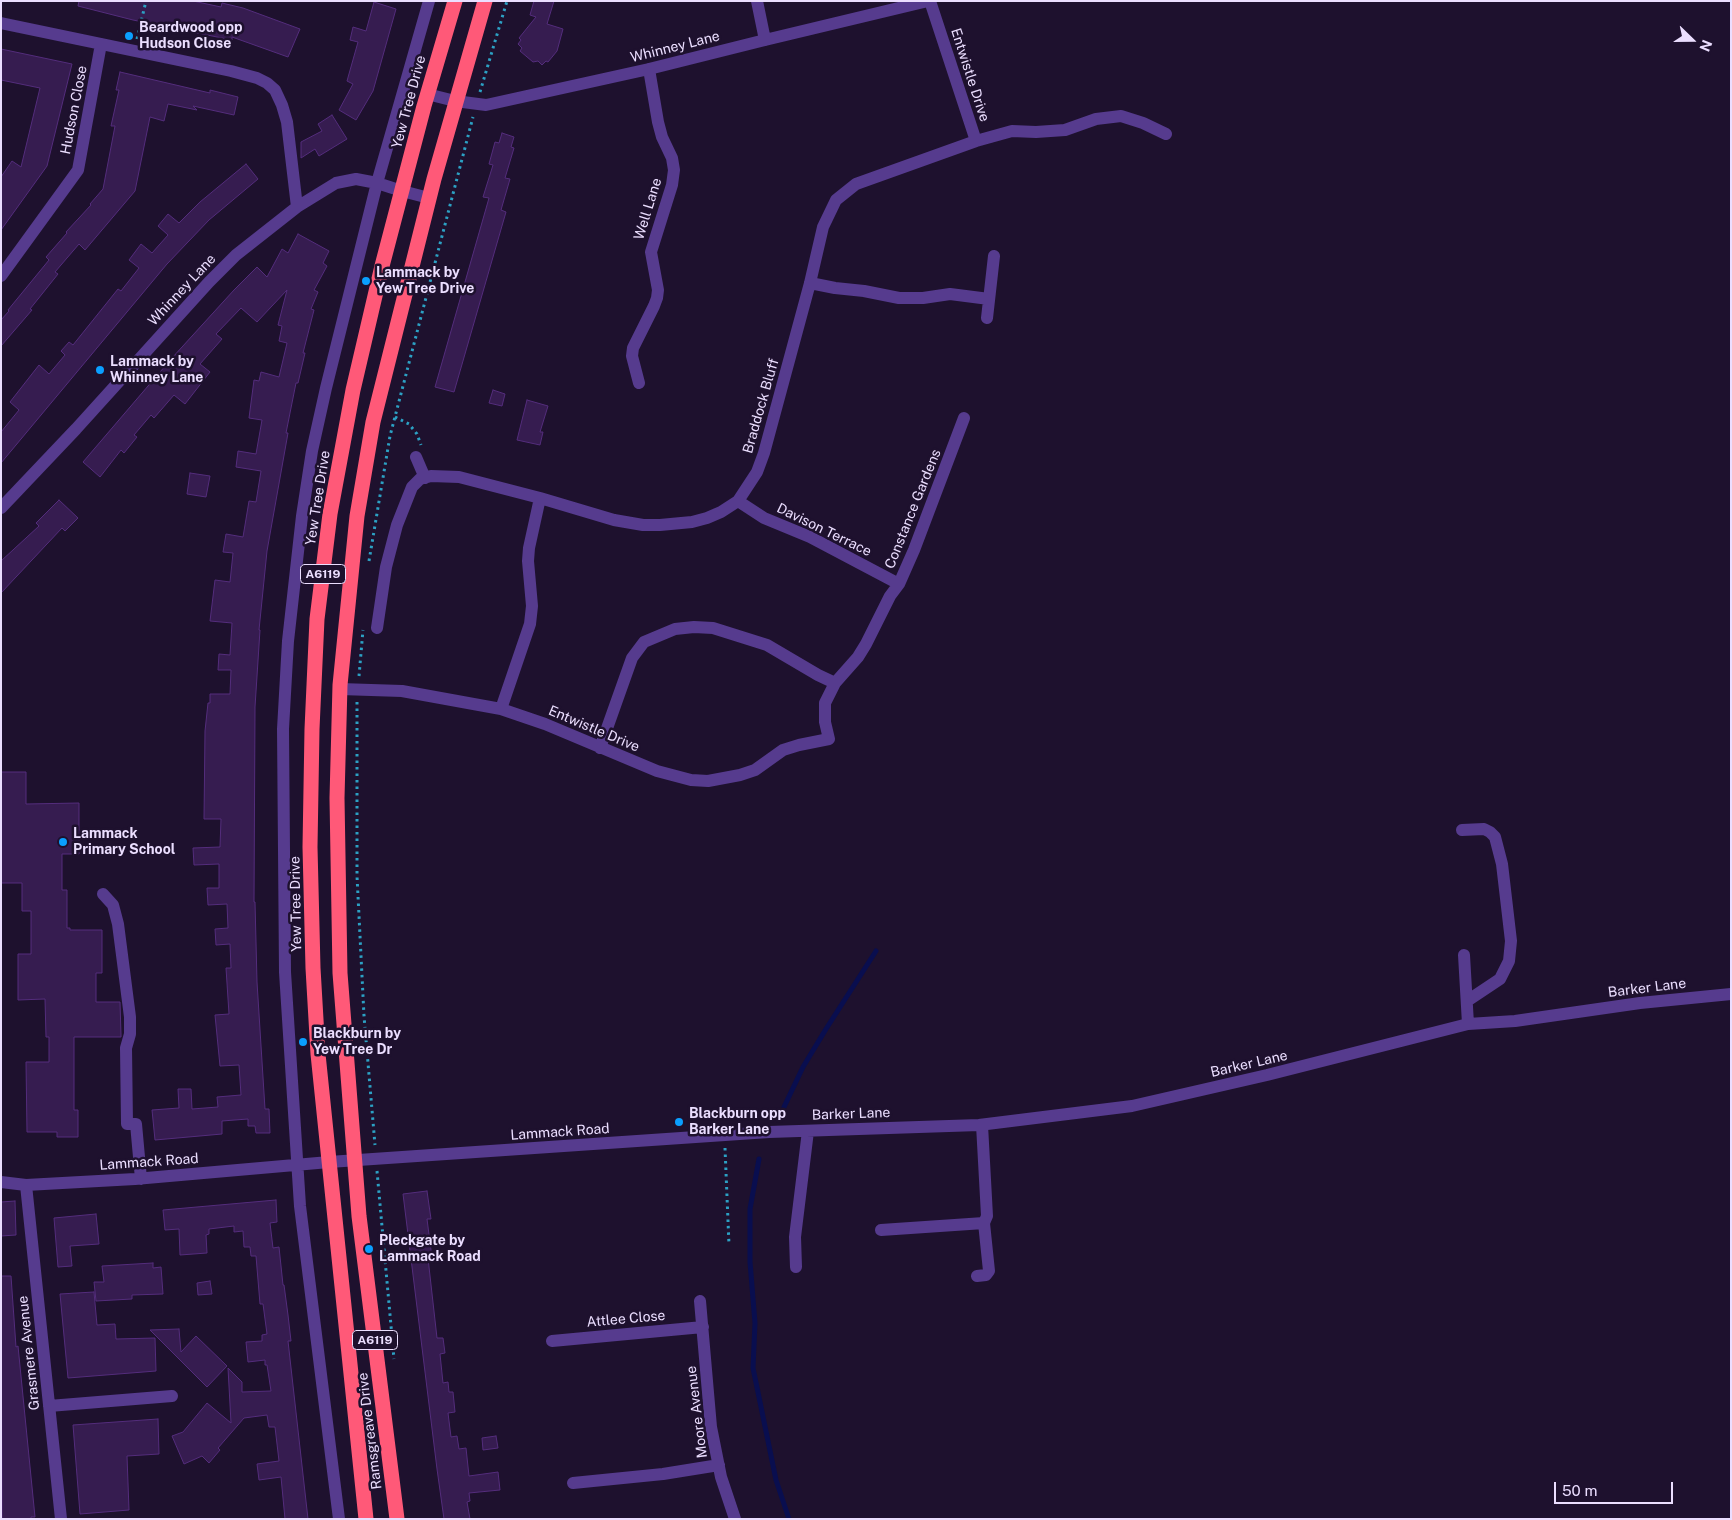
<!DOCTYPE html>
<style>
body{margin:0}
#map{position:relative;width:1732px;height:1520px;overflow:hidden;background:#1e112e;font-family:"Public Sans",sans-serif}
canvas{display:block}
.frame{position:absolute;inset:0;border:2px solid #ebdeff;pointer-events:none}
.north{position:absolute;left:1667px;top:15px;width:50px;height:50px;-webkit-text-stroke:4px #1e112e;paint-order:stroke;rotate:112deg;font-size:14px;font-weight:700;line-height:20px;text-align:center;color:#ebdeff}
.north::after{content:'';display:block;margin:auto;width:18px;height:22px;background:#ebdeff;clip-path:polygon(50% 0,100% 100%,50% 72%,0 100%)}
.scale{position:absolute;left:1554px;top:1482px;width:119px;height:22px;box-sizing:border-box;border:2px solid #ebdeff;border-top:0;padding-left:6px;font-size:15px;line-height:18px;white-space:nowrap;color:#ebdeff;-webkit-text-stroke:4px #1e112e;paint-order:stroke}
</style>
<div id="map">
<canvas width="1732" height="1520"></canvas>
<div class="frame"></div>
<div class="north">N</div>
<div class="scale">50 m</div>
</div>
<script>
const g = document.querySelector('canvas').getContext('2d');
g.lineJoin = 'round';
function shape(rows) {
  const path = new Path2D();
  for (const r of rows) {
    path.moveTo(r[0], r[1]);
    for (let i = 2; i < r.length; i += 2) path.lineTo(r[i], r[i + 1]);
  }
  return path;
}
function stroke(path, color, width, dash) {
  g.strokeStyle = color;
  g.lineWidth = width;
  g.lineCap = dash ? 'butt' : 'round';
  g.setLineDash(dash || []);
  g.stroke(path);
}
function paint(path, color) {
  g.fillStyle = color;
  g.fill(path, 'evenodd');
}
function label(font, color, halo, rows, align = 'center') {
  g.font = font + ' "Public Sans",sans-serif';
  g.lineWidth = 5;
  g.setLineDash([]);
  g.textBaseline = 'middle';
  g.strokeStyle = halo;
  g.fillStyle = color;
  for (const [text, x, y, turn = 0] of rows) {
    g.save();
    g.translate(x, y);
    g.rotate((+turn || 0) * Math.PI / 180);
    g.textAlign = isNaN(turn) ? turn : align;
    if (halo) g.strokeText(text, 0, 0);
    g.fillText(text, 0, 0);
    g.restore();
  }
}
stroke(shape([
 [784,1107,803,1067,826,1029,876,951],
 [759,1159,750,1209,750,1262,755,1323,753,1368,776,1480,789,1519]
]), '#090e4f', 5);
const building = shape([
 [79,1,193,1,221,7,222,3,243,8,300,29,288,57,232,37,232,40,133,20,78,6,79,1],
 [534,1,554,1,547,24,563,29,557,51,548,62,546,61,542,65,538,61,533,62,520,51,522,48,518,44,521,40,519,38,536,17,530,15,534,1],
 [374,2,396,9,373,91,356,120,339,110,353,84,347,81,358,42,350,40,353,27,366,31,374,2],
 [1,49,72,64,47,166,1,230,1,177,12,161,21,167,40,88,1,80,1,49],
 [120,72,210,93,210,90,238,97,234,115,193,106,197,110,168,104,164,121,150,117,135,191,85,250,79,244,55,272,58,274,30,309,32,310,1,346,1,320,9,311,8,310,49,260,46,257,67,233,66,232,91,205,90,204,103,189,115,126,111,126,119,90,116,90,120,72],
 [332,115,347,139,319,156,315,149,301,158,301,142,322,131,318,124,332,115],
 [502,133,514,137,511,147,514,148,505,178,510,179,501,210,506,212,454,392,435,387,489,198,483,197,493,165,489,164,495,142,499,143,502,133],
 [246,164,258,179,209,220,167,264,1,463,1,432,19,410,10,402,39,365,49,374,65,355,61,351,69,342,73,345,118,289,121,291,139,268,129,260,141,244,152,253,168,235,158,226,168,214,179,223,200,202,246,164],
 [298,234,329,251,323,263,327,266,314,290,318,292,311,309,314,310,303,353,305,353,298,383,296,383,286,433,288,433,267,551,259,630,260,630,255,707,254,902,255,902,257,982,265,1109,269,1109,270,1133,256,1133,255,1126,248,1126,248,1119,222,1121,222,1134,155,1140,152,1110,179,1108,178,1089,191,1089,192,1109,218,1107,217,1097,241,1095,239,1065,220,1066,215,1015,229,1014,226,968,231,968,230,944,216,945,215,929,228,928,227,904,208,905,207,888,219,888,219,864,194,865,193,848,220,847,221,819,204,819,205,731,208,703,210,703,210,694,230,694,231,670,218,670,219,654,230,655,232,623,210,621,215,580,230,582,233,553,223,552,226,534,243,537,249,501,256,502,261,471,236,467,238,451,256,454,262,420,249,418,254,380,259,381,261,372,279,377,287,343,279,341,282,326,278,325,287,290,257,322,241,308,216,334,222,339,200,364,210,372,185,404,174,395,154,418,151,415,134,435,137,437,124,453,121,450,100,477,83,462,172,358,234,290,257,267,267,277,282,249,288,253,298,234],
 [493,390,505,394,502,406,489,403,493,390],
 [527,400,548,406,540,432,543,432,540,445,517,440,527,400],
 [190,473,210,476,206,497,187,494,190,473],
 [59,500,78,518,65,531,62,528,1,593,1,561,39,526,36,523,59,500],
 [1,772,26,772,26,804,79,803,79,854,62,854,62,890,67,890,67,928,70,928,70,930,102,930,102,973,96,973,96,1002,120,1002,121,1035,121,1037,74,1037,74,1110,78,1110,78,1137,57,1137,57,1132,27,1132,26,1062,49,1062,49,1037,46,1037,45,999,18,1000,18,954,31,954,31,911,22,911,22,883,1,883,1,772],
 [427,1191,431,1219,427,1219,432,1258,428,1258,437,1338,443,1338,445,1353,440,1354,443,1383,448,1382,449,1392,453,1392,455,1412,448,1413,451,1437,457,1436,459,1449,466,1448,469,1476,498,1472,500,1490,469,1493,470,1501,467,1502,470,1519,444,1519,437,1469,403,1194,427,1191],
 [276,1200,277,1222,270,1223,273,1248,279,1247,283,1285,284,1285,288,1315,291,1341,288,1341,308,1519,285,1519,281,1477,259,1480,257,1464,279,1461,275,1427,269,1427,267,1415,244,1418,218,1448,220,1450,209,1463,202,1456,184,1464,172,1436,183,1432,207,1403,231,1423,228,1368,242,1382,242,1392,271,1391,267,1365,265,1365,265,1360,248,1362,246,1342,262,1341,262,1335,267,1334,263,1304,260,1304,256,1256,251,1256,250,1247,244,1247,243,1231,234,1232,234,1226,209,1229,209,1234,206,1235,207,1253,180,1255,179,1229,165,1230,163,1210,276,1200],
 [15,1201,16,1235,1,1236,1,1202,15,1201],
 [96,1214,99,1244,70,1246,72,1266,58,1267,54,1218,96,1214],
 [153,1263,153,1268,161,1267,163,1294,132,1295,132,1299,96,1301,94,1282,104,1282,102,1266,153,1263],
 [1,1276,11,1276,16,1347,18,1346,35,1517,31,1517,31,1519,2,1519,1,1276],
 [210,1281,212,1294,198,1295,197,1283,210,1281],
 [94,1292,97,1325,115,1324,116,1339,155,1338,156,1371,68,1378,60,1294,94,1292],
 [179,1329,181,1352,196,1336,227,1366,207,1387,150,1330,179,1329],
 [158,1419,159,1454,127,1456,129,1510,80,1514,73,1425,158,1419],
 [496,1436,498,1448,483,1450,482,1438,496,1436]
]);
paint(building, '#361c50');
stroke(building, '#542d7c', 1);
stroke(shape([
 [137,39,146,1],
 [480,92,507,1],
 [395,417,409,424,417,434,421,445],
 [369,561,390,436,473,117],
 [359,676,363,630],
 [357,702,357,876,364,1016,375,1145],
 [725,1148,729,1245],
 [377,1171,394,1359]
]), '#2ca1c4', 3, [2.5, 4]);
stroke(shape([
 [757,1,765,40],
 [930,1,976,141,1012,131,1036,132,1065,130,1096,119,1121,116,1143,123,1166,134],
 [1,23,231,71,257,78,267,83,275,90,282,105,287,122,297,207],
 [427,94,455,101,486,105,649,69,765,40,928,1],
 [1,276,78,170,101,44],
 [810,283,835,288,864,291,899,298,923,298,950,294,989,299],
 [987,318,994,256],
 [639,383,632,356,633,348,654,306,657,298,658,290,651,252,672,185,674,170,672,158,662,137,658,122,649,69],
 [416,457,425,478],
 [738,501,764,518,810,537,899,584],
 [1,508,76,429,209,282,236,255,297,207,336,183,356,179,377,183,402,191,429,198],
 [377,628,386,567,397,525,412,487,420,479,431,476,459,477,540,498],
 [340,689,402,691,501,709,545,724,657,771,691,780,708,781,740,775,755,770,783,750,799,745,829,739,825,722,825,703,835,683,858,657,866,644,890,596,899,584,914,550,964,418],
 [501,709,530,624,532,606,528,561,529,548,540,498,614,520,643,525,660,525,692,522,707,518,721,512,738,501,757,472,764,453,810,283,823,227,836,200,856,184,976,141],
 [600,748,632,658,644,642,675,629,694,627,713,628,767,645,818,675,835,683],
 [1462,830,1484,829,1490,832,1495,837,1502,864,1511,941,1509,961,1500,979,1467,1001],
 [103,894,113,905,118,924,130,1017,130,1034,126,1048,127,1124,136,1124,141,1179],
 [1464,955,1468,1024],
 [1,1182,26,1185,135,1179,329,1162,769,1132,979,1125,1132,1106,1267,1075,1468,1024,1515,1021,1640,1003,1731,994],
 [26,1185,61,1519],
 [881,1230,984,1223,987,1216,982,1125],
 [796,1267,795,1237,808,1131],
 [977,1276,986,1275,989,1271,984,1223],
 [700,1301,711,1427,721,1477,735,1519],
 [552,1341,703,1327],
 [49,1406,172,1396],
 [573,1483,663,1474,719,1465],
 [339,1519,300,1206,285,972,283,729,288,641,302,516,312,451,326,388,377,183,429,1]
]), '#563b8e', 12);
stroke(shape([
 [366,1519,318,1054,313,968,310,847,312,729,317,619,330,514,353,390,382,266,424,106,455,1],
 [397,1519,359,1216,340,973,337,798,340,685,357,516,373,422,434,179,485,1]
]), '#ff5978', 15);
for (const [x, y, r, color] of [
 [129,36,5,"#0a9fff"],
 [366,281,5,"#0a9fff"],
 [100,370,5,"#0a9fff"],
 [63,842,5,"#0a9fff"],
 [303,1042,5,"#0a9fff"],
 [679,1122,5,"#0a9fff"],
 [369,1249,5,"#0a9fff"]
]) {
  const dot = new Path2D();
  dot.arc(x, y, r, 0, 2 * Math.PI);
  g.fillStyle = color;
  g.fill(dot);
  stroke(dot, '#1e112e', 2);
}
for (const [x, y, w] of [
 [323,574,45],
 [375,1340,45]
]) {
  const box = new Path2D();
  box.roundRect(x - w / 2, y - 9.5, w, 19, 4);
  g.fillStyle = '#1e112e';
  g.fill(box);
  stroke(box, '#ebdeff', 1);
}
label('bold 12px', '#ebdeff', null, [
 ["A6119",323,574],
 ["A6119",375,1340]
]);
label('bold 14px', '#ebdeff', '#1e112e', [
 ["Beardwood opp",139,28],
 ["Hudson Close",139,44],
 ["Lammack by",376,273],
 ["Yew Tree Drive",376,289],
 ["Lammack by",110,362],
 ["Whinney Lane",110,378],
 ["Lammack",73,834],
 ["Primary School",73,850],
 ["Blackburn by",313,1034],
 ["Yew Tree Dr",313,1050],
 ["Blackburn opp",689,1114],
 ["Barker Lane",689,1130],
 ["Pleckgate by",379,1241],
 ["Lammack Road",379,1257]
], 'left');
label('14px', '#ebdeff', '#1e112e', [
 ["Whinney Lane",675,47,-14],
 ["Entwistle Drive",970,75,72],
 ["Yew Tree Drive",409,102,-75],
 ["Hudson Close",74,110,-79],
 ["Well Lane",648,209,-73],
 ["Whinney Lane",182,290,-47],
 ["Braddock Bluff",761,406,-74],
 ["Yew Tree Drive",318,498,-81],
 ["Constance Gardens",913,509,-68],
 ["Davison Terrace",824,530,26],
 ["Entwistle Drive",594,729,23],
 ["Yew Tree Drive",296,904,-91],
 ["Barker Lane",1647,988,-7],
 ["Barker Lane",1249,1064,-13],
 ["Barker Lane",851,1114,-2],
 ["Lammack Road",560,1132,-4],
 ["Lammack Road",149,1162,-4],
 ["Attlee Close",626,1319,-5],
 ["Grasmere Avenue",29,1353,-96],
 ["Moore Avenue",697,1412,-97],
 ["Ramsgreave Drive",370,1431,-97]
]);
</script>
